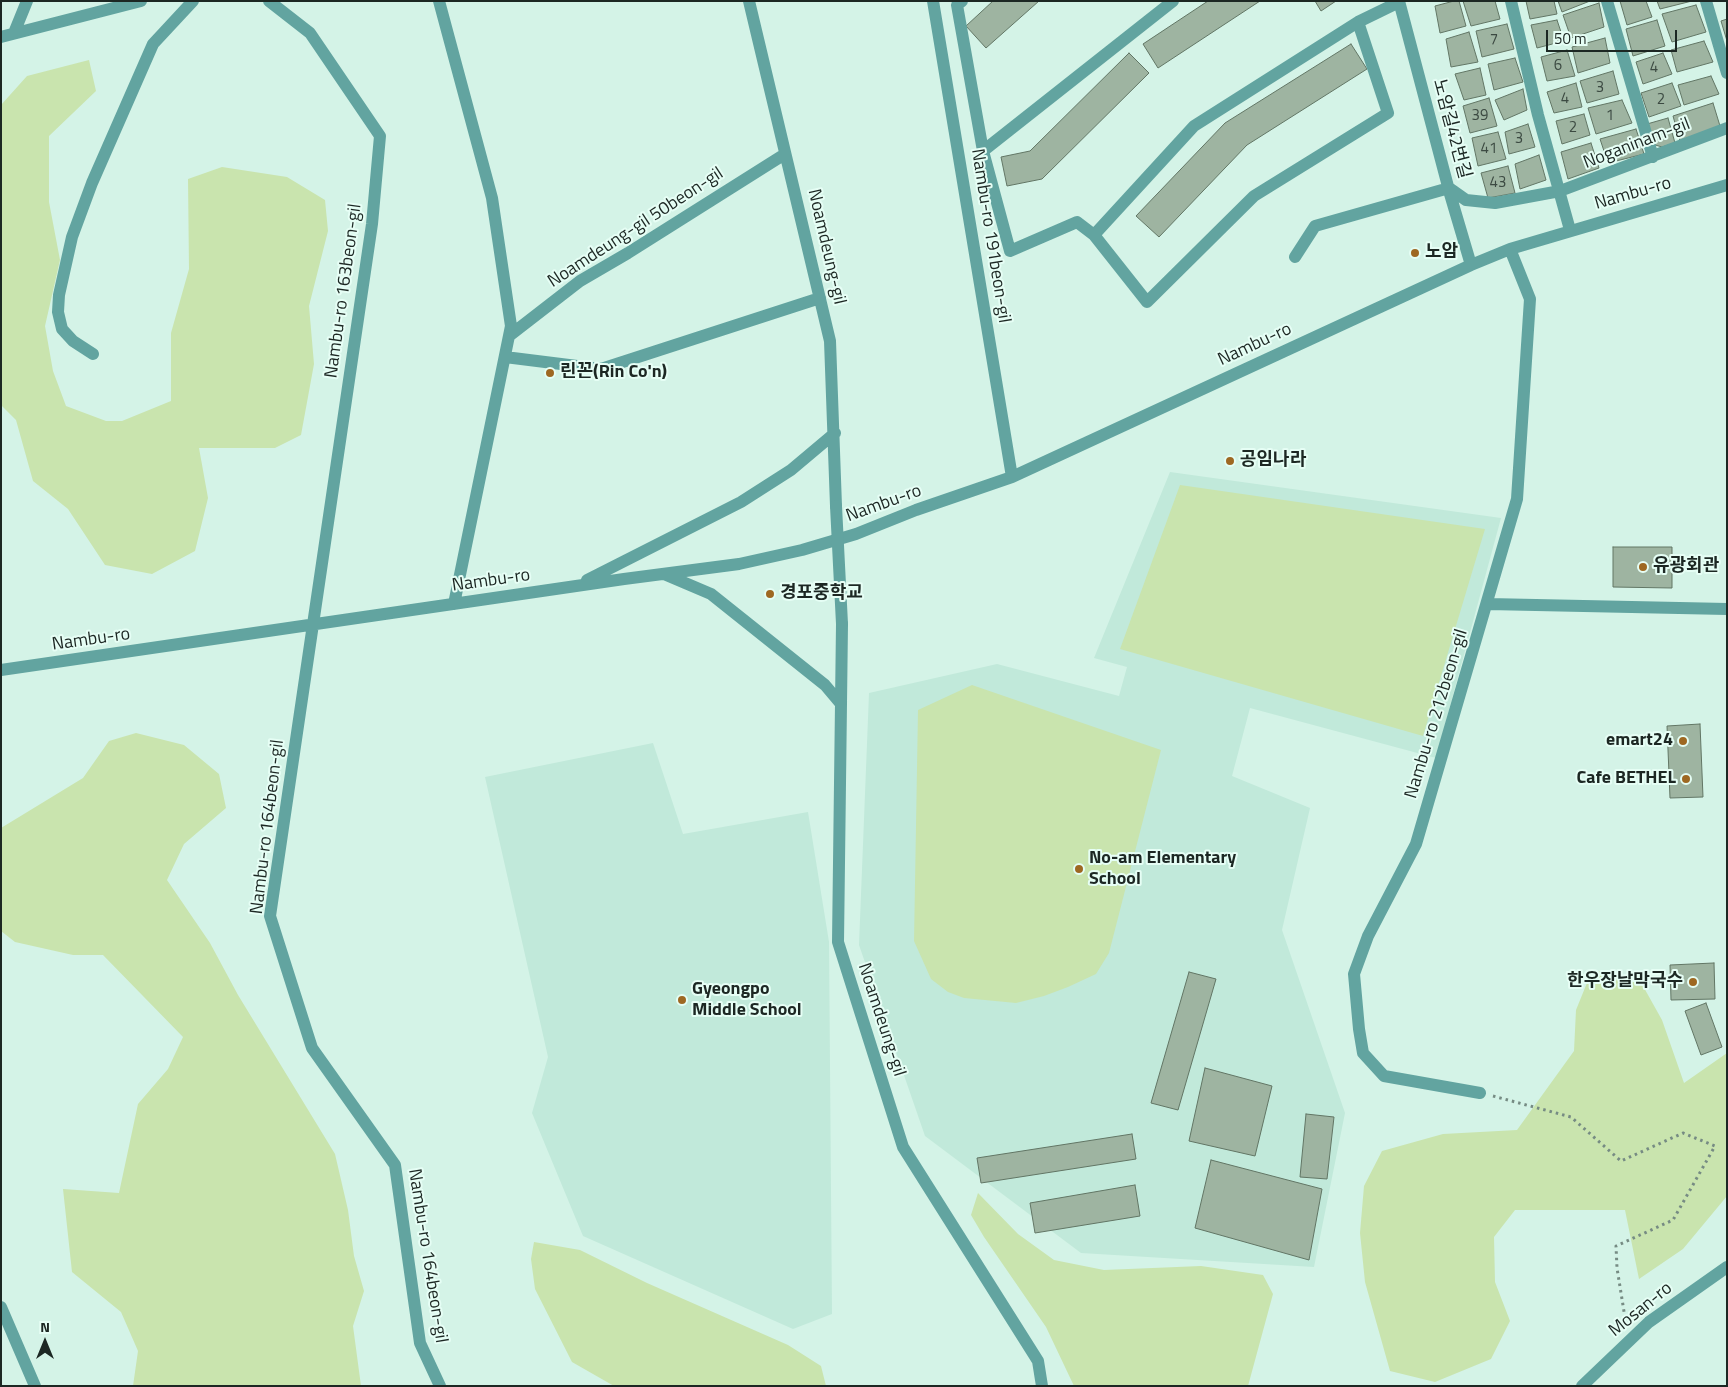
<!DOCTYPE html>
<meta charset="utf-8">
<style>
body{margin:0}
#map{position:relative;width:1728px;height:1387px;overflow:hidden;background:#d4f3e7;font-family:"Titillium Web",sans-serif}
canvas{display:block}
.frame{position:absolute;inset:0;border:2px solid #1c2723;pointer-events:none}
.north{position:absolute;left:20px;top:1317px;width:50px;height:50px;-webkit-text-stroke:4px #e6fef5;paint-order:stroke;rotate:0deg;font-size:14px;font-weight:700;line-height:20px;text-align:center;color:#1c2723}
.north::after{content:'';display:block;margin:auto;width:18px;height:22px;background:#1c2723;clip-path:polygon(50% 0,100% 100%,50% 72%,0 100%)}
.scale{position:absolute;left:1546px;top:30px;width:131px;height:22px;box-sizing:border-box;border:2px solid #1c2723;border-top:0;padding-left:6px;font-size:15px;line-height:18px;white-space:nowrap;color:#1c2723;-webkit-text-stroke:4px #e6fef5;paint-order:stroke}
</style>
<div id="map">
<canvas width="1728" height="1387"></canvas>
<div class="frame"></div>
<div class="north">N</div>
<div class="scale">50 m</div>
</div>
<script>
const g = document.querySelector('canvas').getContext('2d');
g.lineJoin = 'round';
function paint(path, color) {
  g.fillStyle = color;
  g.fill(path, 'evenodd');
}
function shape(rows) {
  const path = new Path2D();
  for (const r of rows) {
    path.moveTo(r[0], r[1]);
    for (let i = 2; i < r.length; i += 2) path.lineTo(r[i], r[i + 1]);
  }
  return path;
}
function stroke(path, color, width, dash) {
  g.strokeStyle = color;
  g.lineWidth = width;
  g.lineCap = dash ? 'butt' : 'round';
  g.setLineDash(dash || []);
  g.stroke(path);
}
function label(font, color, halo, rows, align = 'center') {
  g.font = font + ' "Titillium Web","Noto Sans KR",sans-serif';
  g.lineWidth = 4;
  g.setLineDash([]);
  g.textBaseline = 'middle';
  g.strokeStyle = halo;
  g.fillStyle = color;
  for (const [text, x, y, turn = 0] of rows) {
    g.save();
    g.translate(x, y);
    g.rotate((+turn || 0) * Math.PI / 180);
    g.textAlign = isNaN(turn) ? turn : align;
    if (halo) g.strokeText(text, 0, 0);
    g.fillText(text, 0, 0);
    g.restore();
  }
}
paint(shape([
 [1170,472,1501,518,1436,758,1250,708,1232,776,1310,808,1282,930,1345,1113,1314,1267,1081,1253,925,1136,859,945,869,693,997,664,1119,696,1127,667,1094,658],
 [653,743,683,834,808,812,829,942,832,1314,793,1329,583,1236,532,1113,548,1057,485,777]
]), '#c1e9da');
paint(shape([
 [89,60,96,91,49,136,49,202,60,260,45,326,53,371,66,406,106,421,122,421,171,401,171,333,189,269,188,179,222,167,287,177,325,200,328,231,309,306,314,364,301,435,275,448,199,448,208,498,195,551,152,574,105,565,68,509,33,481,16,420,1,405,1,105,27,76],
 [1180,485,1485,529,1423,736,1120,649],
 [972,685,1161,750,1109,953,1096,974,1068,987,1044,996,1016,1003,964,998,948,992,931,979,914,941,918,710],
 [136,733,184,745,219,774,226,808,184,844,167,880,210,943,238,995,335,1154,348,1210,354,1256,364,1291,353,1326,361,1386,133,1386,138,1351,121,1312,72,1272,63,1189,119,1193,138,1104,168,1069,183,1037,103,955,73,955,15,942,1,931,1,828,83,778,109,741],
 [1604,970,1643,986,1662,1020,1684,1083,1727,1053,1727,1196,1683,1249,1639,1279,1625,1210,1515,1210,1494,1237,1495,1282,1510,1321,1491,1359,1435,1382,1390,1371,1365,1282,1360,1233,1364,1186,1382,1151,1443,1134,1517,1130,1574,1051,1576,1010,1591,973],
 [978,1193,1018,1234,1054,1260,1104,1270,1201,1266,1263,1275,1273,1294,1248,1386,1074,1386,1046,1327,984,1237,971,1215],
 [534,1242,580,1250,647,1283,788,1345,821,1366,826,1386,614,1386,572,1362,535,1289,531,1259]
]), '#c9e4ae');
const building = shape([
 [993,1,1039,1,986,48,966,26,993,1],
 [1208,1,1260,1,1158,68,1143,44,1208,1],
 [1315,1,1336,1,1321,11,1315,1],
 [1454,1,1459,1,1466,26,1440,33,1435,6,1454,1],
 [1463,1,1495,1,1500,19,1471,26,1463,1],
 [1526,1,1554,1,1557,14,1530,19,1526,1],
 [1558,1,1590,1,1562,12,1558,1],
 [1620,1,1646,1,1652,17,1627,25,1620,1],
 [1657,1,1692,1,1660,9,1657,1],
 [1599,3,1604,27,1571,38,1563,15,1599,3],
 [1696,5,1706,32,1672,42,1662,14,1696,5],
 [1727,19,1727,41,1721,21,1727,19],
 [1557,20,1564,41,1537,48,1531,25,1557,20],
 [1657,20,1665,46,1633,56,1626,29,1657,20],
 [1507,24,1514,49,1482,57,1476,31,1507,24],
 [1469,32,1478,62,1451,67,1446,39,1469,32],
 [1605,38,1610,63,1578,73,1572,47,1605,38],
 [1704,41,1713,62,1677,72,1671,50,1704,41],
 [1351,44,1367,69,1247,145,1159,237,1136,216,1225,123,1351,44],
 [1567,50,1575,76,1547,81,1541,57,1567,50],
 [1129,53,1149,73,1042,179,1007,186,1001,157,1030,151,1129,53],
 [1663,53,1672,74,1643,84,1636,62,1663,53],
 [1515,58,1523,82,1494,90,1488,64,1515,58],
 [1480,68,1486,95,1464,100,1455,74,1480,68],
 [1613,71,1619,94,1587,103,1580,81,1613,71],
 [1711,76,1719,94,1684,105,1678,85,1711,76],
 [1576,83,1582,107,1554,113,1547,92,1576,83],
 [1672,83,1681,106,1649,117,1641,93,1672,83],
 [1523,89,1527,110,1504,120,1495,100,1523,89],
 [1489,98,1497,126,1470,133,1463,106,1489,98],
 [1622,100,1632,123,1596,134,1588,108,1622,100],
 [1713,103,1720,126,1680,141,1673,116,1713,103],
 [1584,114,1590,135,1562,144,1556,121,1584,114],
 [1668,118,1675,143,1662,147,1652,144,1647,124,1668,118],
 [1528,124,1535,147,1509,154,1505,132,1528,124],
 [1636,129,1644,154,1608,163,1600,139,1636,129],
 [1498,132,1506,159,1478,166,1472,138,1498,132],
 [1591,143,1599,168,1568,179,1561,152,1591,143],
 [1539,155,1546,180,1520,189,1515,164,1539,155],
 [1508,166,1515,193,1488,198,1481,173,1508,166],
 [1613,547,1672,547,1672,588,1613,587,1613,547],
 [1700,724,1703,797,1670,798,1667,726,1700,724],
 [1714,963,1715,999,1671,1000,1670,965,1714,963],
 [1189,972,1216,979,1178,1110,1151,1103,1189,972],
 [1706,1003,1722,1047,1701,1055,1685,1011,1706,1003],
 [1205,1068,1272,1086,1255,1156,1189,1141,1205,1068],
 [1306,1114,1334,1117,1327,1179,1300,1177,1306,1114],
 [1132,1134,1136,1159,981,1183,977,1158,1132,1134],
 [1211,1160,1322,1189,1309,1260,1195,1228,1211,1160],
 [1135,1185,1140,1216,1035,1233,1030,1203,1135,1185]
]);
paint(building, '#9eb4a1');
stroke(building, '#627665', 1);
stroke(shape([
 [1493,1096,1571,1117,1621,1161,1683,1133,1715,1146,1673,1220,1616,1246,1617,1268,1626,1324]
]), '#768b83', 3, [2.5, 4]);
stroke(shape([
 [269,1,310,33,380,136,372,224,270,916,312,1048,395,1165,420,1343,440,1386],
 [439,1,492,198,511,326,454,604],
 [749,1,830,341,836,506],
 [933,1,1012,477],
 [962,1,957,5,983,151],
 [1399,1,1450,194,1471,265],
 [1511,1,1538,115,1570,230],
 [1607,1,1653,157],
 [1706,1,1727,73],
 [1358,22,1388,113,1254,196,1147,302,1094,235,1194,126,1358,22,1399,2],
 [14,33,27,1],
 [1,37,141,1],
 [1094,235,1077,222,1010,251,983,151,1173,1],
 [1295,257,1315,226,1449,188,1466,200,1495,203,1560,191,1727,128],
 [509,336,580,281,628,253,785,154],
 [93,354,73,341,62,329,58,312,59,295,72,237,92,183,153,44,193,1],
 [505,357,601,369,820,298],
 [664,574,711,594,825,685,841,704],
 [587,580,741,502,791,470,835,433],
 [1488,604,1727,609],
 [842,624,838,942,903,1147,1038,1361,1042,1386],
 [1,670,624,579,739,564,802,550,856,534,916,510,1012,477,1471,265,1510,249,1727,185],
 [1480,1093,1384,1076,1363,1053,1359,1029,1354,974,1368,936,1416,844,1517,499,1530,299,1510,249],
 [1,1307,35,1386],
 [1582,1386,1649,1322,1727,1267]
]), '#62a4a0', 12);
stroke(shape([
 [836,506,842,624]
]), '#62a4a0', 12);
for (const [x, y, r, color] of [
 [1415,253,5,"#9e6822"],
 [550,373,5,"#9e6822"],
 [1230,461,5,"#9e6822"],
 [1643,567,5,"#9e6822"],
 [770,594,5,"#9e6822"],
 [1683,741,5,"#9e6822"],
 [1686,779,5,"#9e6822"],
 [1079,869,5,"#9e6822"],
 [1693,982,5,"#9e6822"],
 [682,1000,5,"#9e6822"]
]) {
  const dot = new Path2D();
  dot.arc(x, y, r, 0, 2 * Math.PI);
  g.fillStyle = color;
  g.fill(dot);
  stroke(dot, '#e6fef5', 2);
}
label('15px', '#3c4a42', null, [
 ["7",1494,40],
 ["6",1558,66],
 ["4",1654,68],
 ["3",1600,88],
 ["4",1565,99],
 ["2",1661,100],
 ["39",1480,116],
 ["1",1610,116],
 ["2",1573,128],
 ["3",1519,139],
 ["41",1489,149],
 ["43",1498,183]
]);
label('18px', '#1c2723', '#e6fef5', [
 ["노암길42번길",1451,129,75],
 ["Noganinam-gil",1637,144,-21],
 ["Nambu-ro",1633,194,-16],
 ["Noamdeung-gil 50beon-gil",636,228,-33],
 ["Nambu-ro 191beon-gil",990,236,81],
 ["Noamdeung-gil",826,247,77],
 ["Nambu-ro 163beon-gil",344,291,-82],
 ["Nambu-ro",1255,345,-25],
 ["Nambu-ro",884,504,-20],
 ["Nambu-ro",491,581,-8],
 ["Nambu-ro",91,640,-8],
 ["Nambu-ro 212beon-gil",1437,714,-73],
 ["Nambu-ro 164beon-gil",268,827,-83],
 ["Noamdeung-gil",881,1020,72],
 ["Nambu-ro 164beon-gil",427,1256,81],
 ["Mosan-ro",1641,1310,-39]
]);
label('bold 18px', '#1c2723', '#e6fef5', [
 ["노암",1425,253],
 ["린꼰(Rin Co'n)",560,373],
 ["공임나라",1240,461],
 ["유광회관",1653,567],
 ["경포중학교",780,594],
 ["emart24",1673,741,"right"],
 ["Cafe BETHEL",1676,779,"right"],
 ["No-am Elementary",1089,859],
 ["School",1089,880],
 ["한우장날막국수",1683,982,"right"],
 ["Gyeongpo",692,990],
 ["Middle School",692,1011]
], 'left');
</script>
